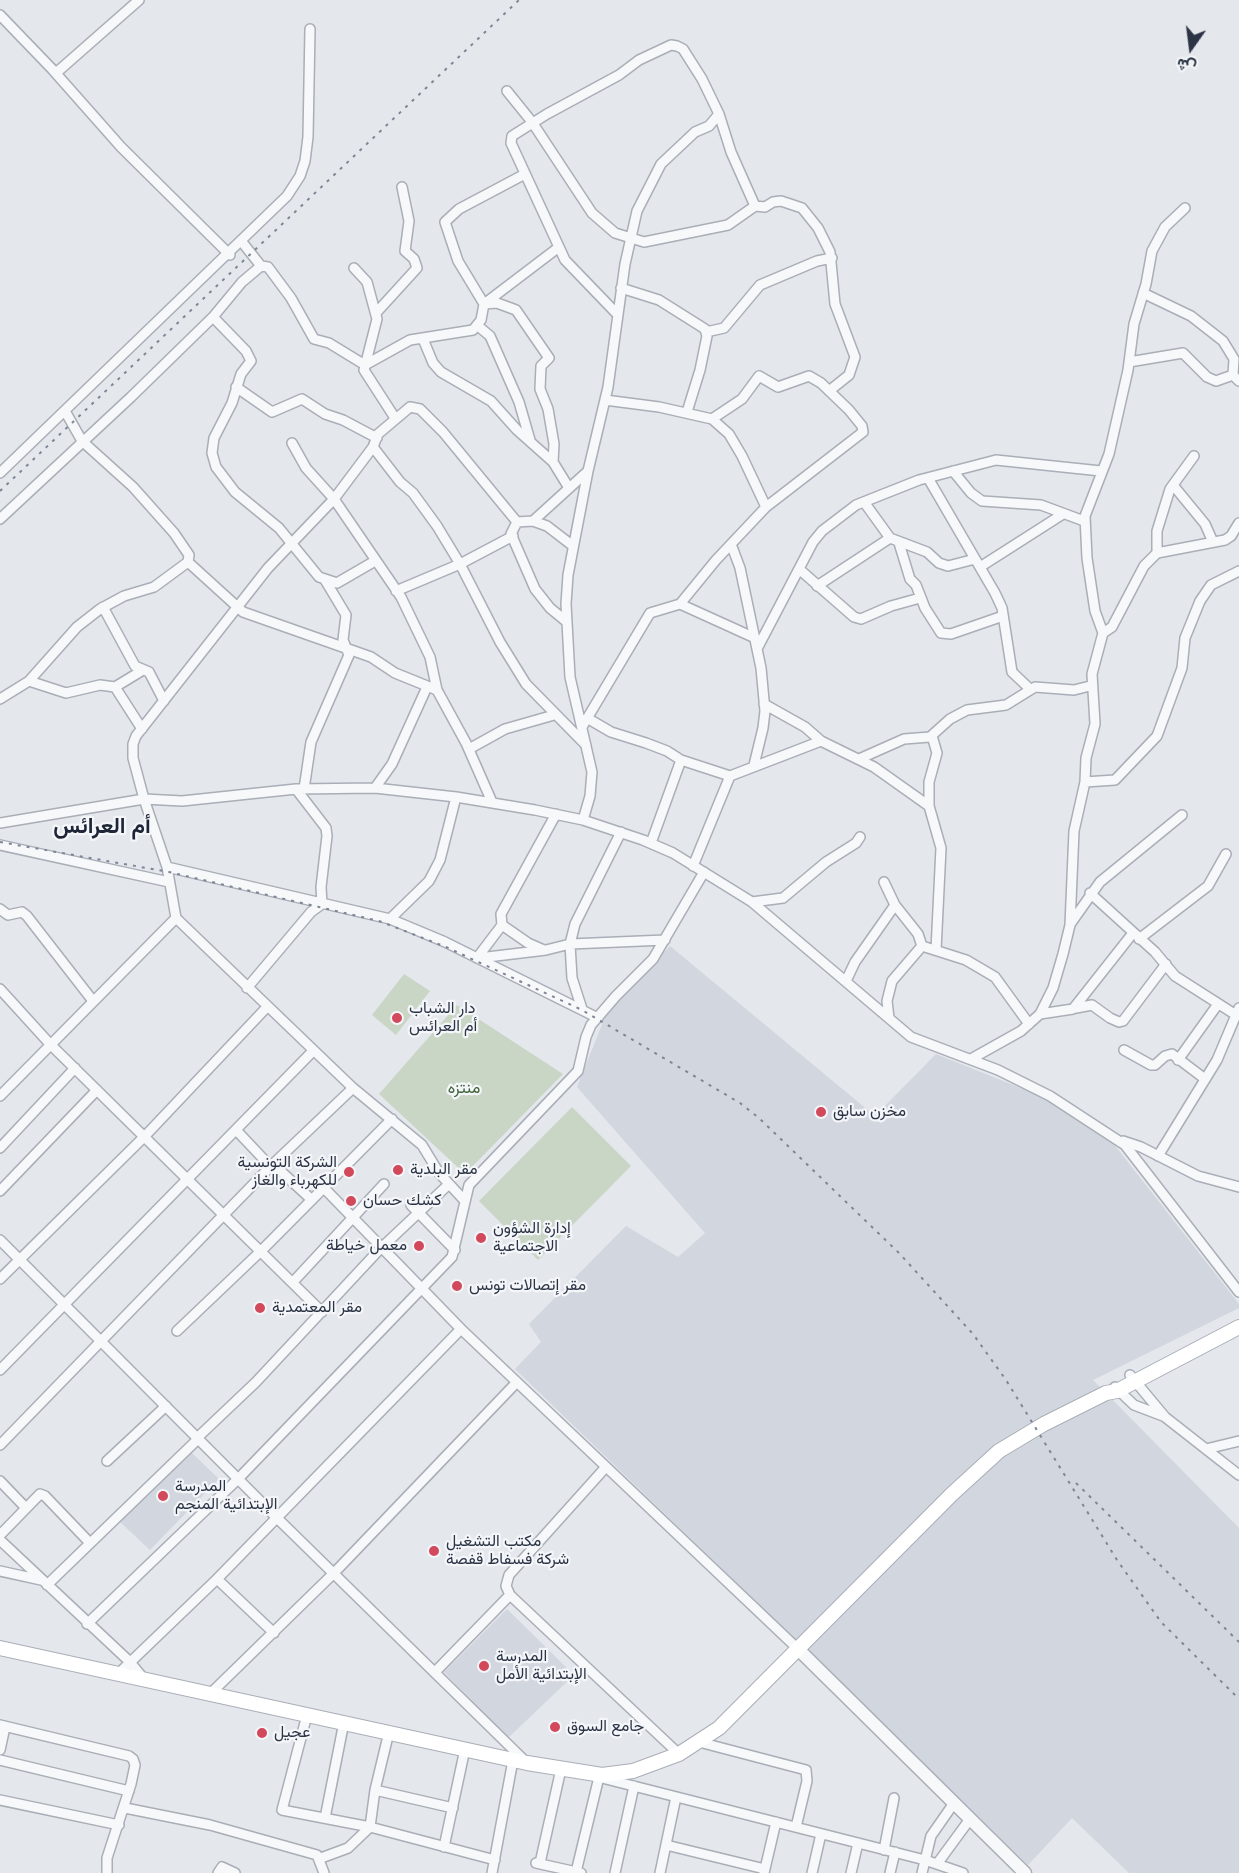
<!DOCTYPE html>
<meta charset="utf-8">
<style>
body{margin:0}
#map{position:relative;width:1239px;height:1873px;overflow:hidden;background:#e4e7ec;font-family:"Nunito Sans",Vazirmatn,sans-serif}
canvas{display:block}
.north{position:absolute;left:1161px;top:18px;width:60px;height:60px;-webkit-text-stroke:4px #f4f6f9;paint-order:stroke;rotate:194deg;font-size:16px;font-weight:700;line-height:24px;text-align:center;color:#2b3445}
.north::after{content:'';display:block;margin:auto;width:21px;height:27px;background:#2b3445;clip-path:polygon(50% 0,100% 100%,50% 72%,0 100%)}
</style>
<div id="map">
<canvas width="1239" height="1873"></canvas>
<div class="north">ش</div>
</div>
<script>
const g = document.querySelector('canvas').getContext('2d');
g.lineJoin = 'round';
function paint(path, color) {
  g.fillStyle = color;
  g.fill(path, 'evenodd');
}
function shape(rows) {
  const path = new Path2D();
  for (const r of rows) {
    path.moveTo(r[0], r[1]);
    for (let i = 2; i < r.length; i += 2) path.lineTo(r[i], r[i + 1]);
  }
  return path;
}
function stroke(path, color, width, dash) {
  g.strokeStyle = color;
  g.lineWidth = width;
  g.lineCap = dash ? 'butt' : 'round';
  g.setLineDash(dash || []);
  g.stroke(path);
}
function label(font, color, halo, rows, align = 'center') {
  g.font = font + ' "Nunito Sans",Vazirmatn,sans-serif';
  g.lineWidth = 4.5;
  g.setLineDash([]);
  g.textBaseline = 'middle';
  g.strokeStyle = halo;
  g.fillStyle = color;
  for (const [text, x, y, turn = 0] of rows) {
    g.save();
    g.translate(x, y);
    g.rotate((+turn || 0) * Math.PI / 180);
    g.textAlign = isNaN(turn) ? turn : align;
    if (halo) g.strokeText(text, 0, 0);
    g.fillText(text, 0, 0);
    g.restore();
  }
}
paint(shape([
 [670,946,875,1116,936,1054,1048,1099,1113,1143,1239,1304,1239,1308,1093,1380,1239,1528,1239,1873,1129,1873,1072,1818,1028,1865,515,1369,541,1342,529,1324,626,1226,678,1257,705,1233,577,1087,609,1007],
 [189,1450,219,1479,150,1550,119,1521],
 [507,1609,574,1675,508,1738,444,1672]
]), '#d2d6de');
paint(shape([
 [404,974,430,991,396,1035,372,1015],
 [457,1005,563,1074,465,1174,379,1094],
 [572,1107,631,1166,538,1260,479,1201]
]), '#c9d6c5');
const minor = shape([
 [0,15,52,69,121,147,230,255],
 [56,73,139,0],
 [507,91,532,122,592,213,615,233,644,242,728,225,755,206],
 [719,114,731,152,755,206,765,207,773,202,781,201,802,208,818,228,830,252,835,304,855,357,849,375,829,391],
 [242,242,261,266],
 [354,268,367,282,377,319,364,370,395,418],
 [621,288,659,300,705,329,707,336,700,370,687,412],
 [1143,293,1191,316,1223,341,1234,359,1233,375,1239,381],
 [484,304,497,303,516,310,549,358,541,366,540,389,548,409,554,444,553,462,569,488],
 [484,304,559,247],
 [376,313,417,268,414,259,405,251,409,221,402,187],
 [213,317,246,351,251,361,241,374,232,403,214,438,212,453,216,467,235,492,279,528,319,577,337,583,375,561],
 [478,326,490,336,519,402,530,440],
 [706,332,724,328,760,285,817,261,832,258],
 [423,339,433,363,441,372,491,401,517,430,553,462],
 [1129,362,1183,353,1207,377,1216,381,1233,375],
 [236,387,272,412,302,399,325,414,343,420,377,438],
 [605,400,659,407,712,419,729,434,742,456,766,507],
 [65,411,82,441,133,487,174,533,189,555,188,562,243,612,371,657,395,673,437,690],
 [292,443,306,468,334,499,401,597,430,657,437,690,466,743,492,802],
 [373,447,400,482,413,493,437,526,460,564,500,642,526,684,586,745],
 [953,471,971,493,982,501,1041,505,1084,521],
 [0,473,287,196,300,176,305,161,308,137,310,29],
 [928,478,995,593,1002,608,1012,672,1030,689],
 [1173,485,1205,524,1213,542],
 [864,502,890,538,927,552,939,563,948,566,975,559],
 [0,519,131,397,213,317,242,282,261,266,268,267,291,298,314,339,329,343,365,365,410,340,473,330,481,320,484,304,458,261,445,222,459,209,525,174],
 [533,521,588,471],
 [517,522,533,521,547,526,573,546],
 [899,543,910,579,916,585,925,608,941,633,951,634,1003,616],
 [731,544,740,568,761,668,765,711,763,728,754,765],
 [1157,553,1157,531,1170,489,1194,456],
 [980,567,1063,514],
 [799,569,854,617,861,619,891,606,920,598],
 [817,586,890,538],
 [396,591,460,564,513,536],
 [680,604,755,638],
 [103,607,135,666,149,672,164,701],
 [1103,633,1112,627,1144,566,1157,553,1225,540,1231,536,1239,523],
 [758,647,813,542,822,531,856,505,919,480,996,460,1101,471],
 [29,681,66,693,100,685,115,687,142,729],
 [115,687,143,670],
 [0,699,29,681,77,627,100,609,124,596,154,587,188,562],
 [764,704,805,727,821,741,874,767,929,806,941,848,936,950],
 [587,718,611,732,646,743,667,751,681,760,730,776,821,741],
 [582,727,650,613,680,604,716,560,766,507,863,432,862,426,849,410,821,383,809,376,778,387,759,376,742,399,712,419],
 [469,749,505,729,554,715],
 [859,759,904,739,930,737,950,719,967,710,1006,705,1035,687,1074,690,1090,686],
 [1085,782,1115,780,1157,736,1182,668,1185,638,1200,601,1211,585,1239,571],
 [375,788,392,764,427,687],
 [304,789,311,742,349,655,343,640,346,615,325,580],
 [929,806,929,782,937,753,932,736],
 [583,820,590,796,592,772,570,677,566,604,568,575,588,471,608,387,625,264,637,211,661,164,695,132,709,126,719,114,702,79,683,49,677,46,671,45,639,60,619,75,547,114,512,136,511,143,565,260,617,314],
 [0,823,144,799,182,801,296,789,375,788,456,797,535,810,583,820,643,840,673,853,752,902,911,1037,998,1070,1050,1096,1125,1145,1239,1292],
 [651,843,681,760],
 [0,845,169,882],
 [693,866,730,776],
 [167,867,390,919,445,942,598,1018],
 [884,882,895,905,918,934,922,946],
 [1090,893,1155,952,1175,976,1236,1015],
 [752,902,783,898,826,862,856,843,860,837],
 [0,909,8,915,22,912,27,916,93,1001],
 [390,919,429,881,440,860,456,797],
 [1071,923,1100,882,1182,815],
 [1139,939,1208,886,1226,854],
 [922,946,966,960,995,977,1029,1024],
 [544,950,528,943,502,925,501,914,556,814],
 [477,958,502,925],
 [479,958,546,950,570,944,665,940],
 [846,981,855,962,895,905],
 [247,988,311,912,322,904,321,887,327,836,326,828,296,789],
 [0,989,50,1044,322,1312],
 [1076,1008,1092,1005,1110,1018,1119,1022,1123,1021,1166,964],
 [582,1009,572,978,570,944,575,924,621,832],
 [1040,1014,1073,1009,1133,933],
 [889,1018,887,1001,892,981,922,946],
 [1124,1050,1151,1065,1155,1065,1165,1056,1172,1054,1205,1079],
 [971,1059,1021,1031,1040,1014,1053,988,1063,954,1070,925,1074,831,1085,782,1086,758,1095,724,1092,674,1103,633,1095,611,1087,558,1085,516,1109,454,1128,370,1134,324,1146,284,1152,251,1165,227,1185,208],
 [1178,1060,1218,1004],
 [0,1096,176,918],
 [237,1131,271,1167],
 [1123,1141,1141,1147,1198,1176,1239,1187],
 [0,1148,75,1068],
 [1158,1156,1217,1060,1239,1008],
 [273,1164,312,1200],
 [323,1187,461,1329,799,1650],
 [0,1191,97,1090],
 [464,1200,439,1173,422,1145,353,1088,176,918,167,867,144,799,133,758,133,744,136,736,268,568,334,499,373,447,378,434,410,407,420,409,443,432,517,522,511,534,535,589,550,608,567,622],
 [411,1205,455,1250],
 [0,1240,276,1517,527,1763],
 [0,1279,145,1136,267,1007],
 [293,1282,384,1184],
 [177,1331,261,1251,392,1119],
 [0,1370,313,1051],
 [1130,1375,1165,1417,1239,1475],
 [1115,1387,1134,1405,1163,1416],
 [197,1438,256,1382,379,1250,449,1184],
 [0,1445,273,1164,353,1088],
 [1206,1449,1239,1441],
 [107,1461,166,1406],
 [605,1468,509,1575,506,1586,510,1595,679,1754],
 [0,1481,26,1508],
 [0,1535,40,1494,45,1496,90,1543],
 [0,1540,130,1662,144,1679],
 [0,1571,41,1580],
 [217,1579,274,1633],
 [47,1585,198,1439],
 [87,1624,238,1479,452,1257,469,1185,578,1071,586,1037,591,1025,616,996,653,959,704,872],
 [435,1672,510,1595],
 [119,1673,217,1579,461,1329],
 [211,1693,334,1573,517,1382],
 [307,1715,282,1810,370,1827,495,1860],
 [0,1725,129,1756,133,1759,135,1765,131,1784,107,1858,107,1873],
 [699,1742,806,1770,807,1781,796,1827],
 [0,1750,5,1727],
 [0,1760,129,1791],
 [602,1778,925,1860,963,1873],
 [375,1790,453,1808],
 [0,1800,119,1825],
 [125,1808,210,1825,317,1855,324,1873],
 [325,1818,344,1722],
 [666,1845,765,1869],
 [444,1847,465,1749],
 [884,1850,894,1798],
 [321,1858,348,1848,370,1827,375,1790,389,1732],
 [536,1863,581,1873],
 [540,1863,561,1769],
 [937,1864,970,1819],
 [576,1872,599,1777],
 [218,1873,222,1867,235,1873],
 [492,1873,513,1760],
 [615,1873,634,1786],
 [660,1873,676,1797],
 [764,1873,776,1822],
 [812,1873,821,1834],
 [851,1873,858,1843],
 [890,1873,895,1852],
 [922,1873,931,1836,954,1803]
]);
const tertiary = shape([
 [799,1650,1025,1873]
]);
const secondary = shape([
 [0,1648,527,1763,602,1775,633,1771,679,1754,719,1728,952,1494,999,1451,1044,1424,1106,1393,1117,1391,1239,1327]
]);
stroke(minor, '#a9aeb7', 12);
stroke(tertiary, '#a9aeb7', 15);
stroke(secondary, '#a9aeb7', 16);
stroke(minor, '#f7f8fa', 9);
stroke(tertiary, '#f7f8fa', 12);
stroke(secondary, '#fff', 14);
stroke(shape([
 [0,491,519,0],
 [0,842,169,872,379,921,446,947,582,1010,740,1103,759,1118,899,1253,973,1334,1006,1380,1117,1560,1161,1622,1239,1699],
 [1076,1483,1239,1642]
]), '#7d8696', 2, [3, 6]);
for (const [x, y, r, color] of [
 [397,1018,6,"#d1495b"],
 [821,1112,6,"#d1495b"],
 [398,1170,6,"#d1495b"],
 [349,1172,6,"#d1495b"],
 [351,1201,6,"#d1495b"],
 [481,1238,6,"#d1495b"],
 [419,1246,6,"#d1495b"],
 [457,1286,6,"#d1495b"],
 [260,1308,6,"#d1495b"],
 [163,1496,6,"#d1495b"],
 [434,1551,6,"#d1495b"],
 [484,1666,6,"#d1495b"],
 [555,1727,6,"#d1495b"],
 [262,1733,6,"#d1495b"]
]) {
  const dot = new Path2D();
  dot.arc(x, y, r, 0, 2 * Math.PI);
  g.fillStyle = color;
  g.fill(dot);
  stroke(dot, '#f4f6f9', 2);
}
label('16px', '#2b3445', '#f4f6f9', [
 ["دار الشباب",409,1009],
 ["أم العرائس",409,1027],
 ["مخزن سابق",833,1112],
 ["الشركة التونسية",337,1163,"right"],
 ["للكهرباء والغاز",337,1181,"right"],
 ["مقر البلدية",410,1170],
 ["كشك حسان",363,1201],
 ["إدارة الشؤون",493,1229],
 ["الاجتماعية",493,1247],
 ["معمل خياطة",407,1246,"right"],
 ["مقر إتصالات تونس",469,1286],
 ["مقر المعتمدية",272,1308],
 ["المدرسة",175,1487],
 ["الإبتدائية المنجم",175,1505],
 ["مكتب التشغيل",446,1542],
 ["شركة فسفاط قفصة",446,1560],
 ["المدرسة",496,1657],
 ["الإبتدائية الأمل",496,1675],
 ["جامع السوق",567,1727],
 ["عجيل",274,1733]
], 'left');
label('16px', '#3f6138', '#f4f6f9', [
 ["منتزه",464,1089]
]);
label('bold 22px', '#1d2536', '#f4f6f9', [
 ["أم العرائس",102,828]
]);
</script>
